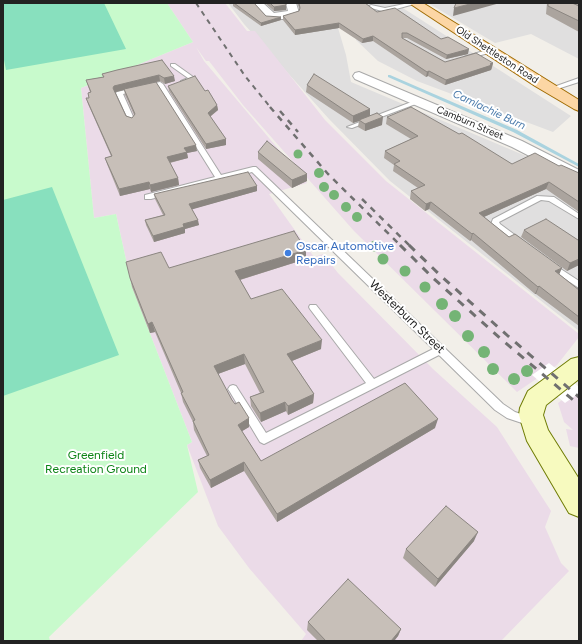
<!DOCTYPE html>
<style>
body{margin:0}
#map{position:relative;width:582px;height:644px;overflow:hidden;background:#f2efe9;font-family:Figtree,sans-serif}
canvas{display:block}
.frame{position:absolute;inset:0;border:4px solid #222;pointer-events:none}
</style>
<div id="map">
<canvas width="582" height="644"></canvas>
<div class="frame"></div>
</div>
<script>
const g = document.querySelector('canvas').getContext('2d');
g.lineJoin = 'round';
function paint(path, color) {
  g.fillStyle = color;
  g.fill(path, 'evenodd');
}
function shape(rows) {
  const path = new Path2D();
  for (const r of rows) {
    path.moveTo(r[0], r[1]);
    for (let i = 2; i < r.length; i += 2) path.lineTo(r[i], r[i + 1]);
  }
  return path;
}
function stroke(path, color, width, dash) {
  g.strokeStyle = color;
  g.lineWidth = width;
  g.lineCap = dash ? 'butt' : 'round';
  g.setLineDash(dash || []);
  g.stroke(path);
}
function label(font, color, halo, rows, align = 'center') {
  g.font = font + ' Figtree,sans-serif';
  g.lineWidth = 4;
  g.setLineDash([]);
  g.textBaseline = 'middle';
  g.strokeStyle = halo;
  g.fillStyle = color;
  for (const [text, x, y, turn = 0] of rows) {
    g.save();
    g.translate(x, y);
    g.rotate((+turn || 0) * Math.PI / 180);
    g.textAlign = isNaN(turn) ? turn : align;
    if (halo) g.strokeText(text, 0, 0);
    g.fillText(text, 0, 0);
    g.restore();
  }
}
paint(shape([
 [228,3,321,3,336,21,346,55,351,82,540,162,579,187,579,331,390,181,329,119,244,24],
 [333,3,395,3,571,116,553,132,417,81,378,61,356,40,353,23],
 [428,3,579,3,579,59,531,34,495,43]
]), '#e0dfdf');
paint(shape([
 [167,3,225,3,247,31,255,31,325,120,386,181,579,334,579,337,557,365,517,392,354,231,243,105,209,61,206,61,196,47,204,61,307,183,269,194,314,257,323,254,338,273,433,369,497,427,551,511,545,527,561,563,569,571,501,641,301,641,306,634,249,568,218,526,187,445,192,442,132,287,116,214,94,218,81,88,193,42],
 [579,387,579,448,570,446,566,429,573,430,564,422,558,403]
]), '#ebdbe8');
paint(shape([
 [3,3,167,3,193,42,81,88,94,218,116,214,132,287,192,442,187,445,198,492,49,637,50,641,3,641]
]), '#c8facc');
paint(shape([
 [3,3,104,3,126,49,6,70,3,55],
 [52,187,119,355,3,396,3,200]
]), '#88e0be');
paint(shape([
 [549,363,579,387,579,393,565,403,532,375]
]), '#fff');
paint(shape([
 [388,75,390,75,517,130,579,164,579,167,513,132,388,77,388,75]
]), '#aad3df');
const lane = shape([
 [409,3,418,3,385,12,368,7,371,5,385,8,409,3],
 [490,49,493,51,492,52,467,59,464,57,490,49],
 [171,64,175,64,196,79,185,83,181,83,181,81,188,78,171,66,171,64],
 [579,78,579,82,551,91,548,89,579,78],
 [160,82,163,84,221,175,253,167,256,167,503,404,515,412,535,419,536,422,535,425,531,426,507,418,495,410,439,355,268,442,264,444,260,442,230,392,228,389,230,386,233,385,236,386,266,433,366,383,310,309,309,307,310,305,316,305,374,379,433,349,252,172,151,199,145,199,145,195,215,177,158,86,123,94,135,121,132,123,129,121,116,93,117,92,160,82],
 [419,99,422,101,421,102,352,128,347,127,419,99],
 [537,196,554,197,579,214,579,219,549,201,541,200,499,222,500,224,523,241,524,243,523,245,520,246,494,228,491,224,493,219,537,196],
 [550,262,579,281,579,288,547,267,546,265,550,262]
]);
const street = shape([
 [252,3,263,3,274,13,288,11,286,3,296,3,299,13,298,15,285,19,271,19,267,18,252,3],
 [359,72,522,141,579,170,579,181,574,179,512,147,355,79,353,76,355,73,359,72]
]);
const secondary = shape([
 [579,357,579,379,546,405,543,415,548,430,579,479,579,517,569,513,527,441,519,415,520,408,528,391,571,359,579,357]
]);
const primary = shape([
 [409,3,423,3,579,100,579,111,574,109,535,86,409,3]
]);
stroke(lane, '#a9a9a9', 2);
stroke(street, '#a9a9a9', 2);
stroke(secondary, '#707d05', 2);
stroke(primary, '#a06b00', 2);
paint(lane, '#fff');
paint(street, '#fff');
paint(secondary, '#f7fabf');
paint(primary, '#fcd6a4');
stroke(shape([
 [196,3,245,76,271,108]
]), '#707070', 2, [5, 5]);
stroke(shape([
 [270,107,328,174,401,246],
 [280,111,298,132],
 [362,199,410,246]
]), '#707070', 2.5, [6, 6]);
stroke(shape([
 [400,245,433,278,501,339,579,405],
 [409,245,441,276,508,336,579,397]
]), '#707070', 3, [8, 8]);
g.fillStyle = '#74b475';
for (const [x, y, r] of [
 [298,154,4.5],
 [319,173,5],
 [324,187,5],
 [334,195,5],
 [346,207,5],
 [357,217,5],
 [375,246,5.5],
 [383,259,5.5],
 [405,271,5.5],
 [425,287,5.5],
 [442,304,6],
 [455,316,6],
 [468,336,6],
 [484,352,6],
 [493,369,6],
 [527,371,6],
 [514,379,6]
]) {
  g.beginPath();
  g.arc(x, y, r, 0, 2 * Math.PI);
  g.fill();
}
paint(shape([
 [233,3,254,3,266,16,281,20,261,26,233,6],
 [265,3,286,3,286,10,274,11],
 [297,3,365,3,377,12,441,39,468,54,446,59,407,38,402,38,445,62,493,63,492,68,491,70,445,85,428,76,426,77,373,41,362,43,339,28,295,35,283,20,283,16,299,11,300,10],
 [547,3,579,3,579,32,546,14],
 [162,60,175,81,165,84,160,81,141,85,197,151,187,153,188,158,170,163,178,178,179,185,151,192,150,189,120,196,107,164,105,158,111,156,88,104,86,98,89,98,88,93,90,92,86,80,103,77,102,74],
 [124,89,125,95,134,115,132,118,126,116,115,92],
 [307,85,370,109,370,116,382,125,365,131,358,127,359,121,353,123,306,92],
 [168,86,205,91,217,105,218,110,210,117,226,139,226,145,206,149,169,91],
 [387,117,459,134,512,164,559,166,579,173,579,212,546,189,484,217,509,237,559,274,579,290,579,326,536,294,535,294,471,240,470,241,429,209,425,211,410,199,411,191,418,188,393,171,394,165,384,158,385,151,411,139,386,124],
 [258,152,307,174,307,181,292,188,258,159],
 [257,186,257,191,192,209,199,225,185,229,185,233,154,242,146,225,145,220,163,215,155,199,154,194],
 [524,230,578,240,579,265,567,271,521,237],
 [306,259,240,280,251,299,321,349,292,361,314,394,313,403,288,415,286,411,261,422,251,406,250,397,260,393,245,364,218,374,232,400,249,427,242,431,261,461,435,428,277,522,244,471,211,488,200,468,198,460,207,456,194,430,193,422,183,402,181,393,155,332,150,333,132,287,130,278,169,268],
 [474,541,435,587,403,558,406,549],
 [308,622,401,629,398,636,394,641,318,641,307,630]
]), '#aba49e');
paint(shape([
 [474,3,500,3,453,16,454,8],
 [286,5,286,10,274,11,274,7],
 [281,17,281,20,261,26,261,23],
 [339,23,339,28,295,35,295,30],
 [373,36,373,41,362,43,363,39],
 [469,49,468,54,446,59,447,55],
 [493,63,491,70,445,85,446,80],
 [429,71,428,76,426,77,427,72],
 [159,75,160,81,116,92,115,94,113,88,114,86],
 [174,76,175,81,165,84,164,78],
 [217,105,218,110,208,118,208,113],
 [370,109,370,117,359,120,359,121,353,123,353,116],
 [383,117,382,125,365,131,365,124],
 [226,139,226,145,206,149,206,144],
 [196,145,197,151,187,153,188,158,168,163,167,157,184,148],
 [307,174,307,181,292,188,292,180],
 [178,178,179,185,151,192,150,185],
 [149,182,150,189,120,196,119,189],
 [549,182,546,189,477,220,479,213],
 [257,186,257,191,190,210,189,204],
 [431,202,429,209,425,211,426,204],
 [198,220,199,225,185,229,185,233,154,242,153,236,183,224],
 [473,233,471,240,470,241,472,234],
 [306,250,306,259,236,281,235,271],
 [579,259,579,265,567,271,570,263],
 [562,268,559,275,555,271],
 [539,286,536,294,535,294,538,287],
 [152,322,155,332,150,333,148,324],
 [322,340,321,349,287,363,287,354],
 [244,354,245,364,215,375,214,366],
 [314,394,313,403,288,415,288,406],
 [285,402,286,411,261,422,260,413],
 [249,418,249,427,239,433,238,425],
 [438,419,435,428,277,522,277,514],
 [244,462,244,471,211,488,210,480],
 [478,532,474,541,435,587,438,579],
 [401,629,398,636,394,641,391,641]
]), '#8b8681');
const building = shape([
 [234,3,254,3,266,16,281,17,261,23,234,3],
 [270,3,286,3,286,5,274,7,270,3],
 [299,3,365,3,377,12,395,8,441,39,448,37,469,49,447,55,407,33,402,33,402,38,445,62,476,53,493,63,490,64,492,65,446,80,429,71,427,72,373,36,363,39,339,23,295,30,283,16,299,11,300,8,299,3],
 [456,3,474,3,454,8,456,3],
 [548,3,572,3,579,6,579,21,548,6,548,3],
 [162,60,174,76,164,78,159,75,114,86,113,88,126,116,132,118,135,114,124,89,156,82,196,145,184,148,187,152,167,157,178,178,150,185,149,182,119,189,105,158,112,156,86,98,89,98,88,93,91,92,86,80,104,77,102,74,117,70,162,60],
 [314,74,370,109,353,116,307,85,314,74],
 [195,76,205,91,208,90,217,105,208,113,226,139,206,144,168,86,195,76],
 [411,107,459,134,462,133,512,164,535,153,559,166,561,165,579,173,579,202,549,182,479,213,509,237,515,234,562,268,555,271,579,290,579,317,539,286,538,287,473,233,472,234,431,202,426,204,411,191,425,185,394,164,400,161,385,151,418,136,387,117,411,107],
 [377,113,383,117,365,124,359,120,377,113],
 [267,141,307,174,292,180,258,152,267,141],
 [248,172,257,186,189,204,198,220,183,224,184,227,153,236,145,220,165,215,154,194,248,172],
 [546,219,578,240,579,240,579,259,570,263,524,230,546,219],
 [294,231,306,250,235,271,251,299,282,289,322,340,287,354,314,394,288,406,285,402,260,413,250,397,264,392,244,354,214,366,232,400,235,404,239,402,249,418,238,425,261,461,405,383,438,419,277,514,244,462,210,480,198,460,209,455,193,421,195,420,181,393,183,392,152,322,148,324,130,278,126,262,161,252,169,268,294,231],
 [446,506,478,532,438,579,406,549,446,506],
 [348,579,401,629,391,641,326,641,308,622,348,579]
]);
paint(building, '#c7bfb8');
stroke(building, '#8b8681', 1);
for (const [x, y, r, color] of [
 [288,253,4,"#3f7fe0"]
]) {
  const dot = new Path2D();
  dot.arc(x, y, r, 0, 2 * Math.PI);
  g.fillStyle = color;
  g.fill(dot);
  stroke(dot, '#fff', 1.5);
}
label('10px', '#222', '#fff', [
 ["Old Shettleston Road",497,55,33],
 ["Camburn Street",470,123,23]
]);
label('italic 11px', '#4a7aab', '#fff', [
 ["Camlachie Burn",489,110,25]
]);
label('12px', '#366cbe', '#fff', [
 ["Oscar Automotive",296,246],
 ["Repairs",296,260]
], 'left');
label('12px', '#222', '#fff', [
 ["Westerburn Street",407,317,44]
]);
label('12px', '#0c8416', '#fff', [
 ["Greenfield",96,455],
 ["Recreation Ground",96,469]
]);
</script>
